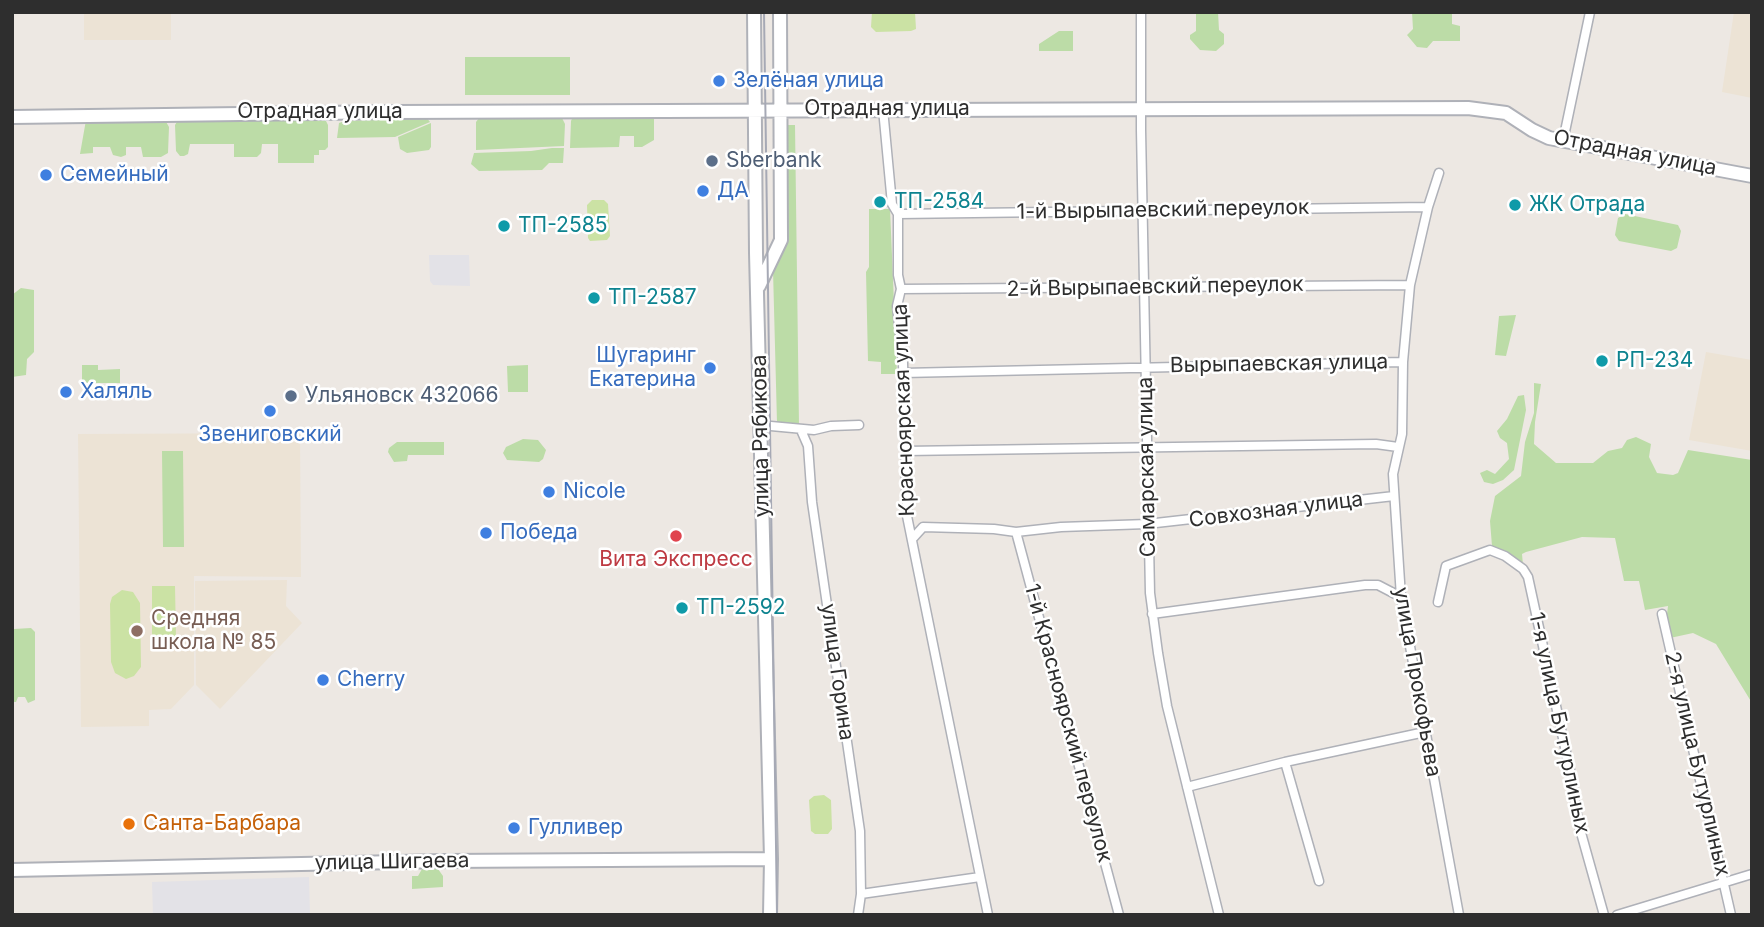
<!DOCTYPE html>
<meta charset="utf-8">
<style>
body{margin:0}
#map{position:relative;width:1764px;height:927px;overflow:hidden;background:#ede8e3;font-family:Inter,sans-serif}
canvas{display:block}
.frame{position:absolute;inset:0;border:14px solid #2e2e2e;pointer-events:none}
</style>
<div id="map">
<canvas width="1764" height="927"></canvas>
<div class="frame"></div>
</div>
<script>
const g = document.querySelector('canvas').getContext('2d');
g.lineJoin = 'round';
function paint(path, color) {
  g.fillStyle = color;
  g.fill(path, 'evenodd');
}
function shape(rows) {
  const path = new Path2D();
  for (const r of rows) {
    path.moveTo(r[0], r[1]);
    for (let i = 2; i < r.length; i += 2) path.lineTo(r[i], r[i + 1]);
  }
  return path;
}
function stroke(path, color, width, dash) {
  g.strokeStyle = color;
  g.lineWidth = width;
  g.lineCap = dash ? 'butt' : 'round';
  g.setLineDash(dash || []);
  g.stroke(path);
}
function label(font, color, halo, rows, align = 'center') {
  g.font = font + ' Inter,sans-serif';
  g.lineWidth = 5;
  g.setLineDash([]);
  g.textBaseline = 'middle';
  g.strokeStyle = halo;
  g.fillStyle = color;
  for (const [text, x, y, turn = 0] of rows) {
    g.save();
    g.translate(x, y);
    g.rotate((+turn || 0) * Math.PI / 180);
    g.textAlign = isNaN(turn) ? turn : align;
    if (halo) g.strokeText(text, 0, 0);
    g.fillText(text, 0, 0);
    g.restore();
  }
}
paint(shape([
 [429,255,469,255,470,286,433,285,430,281],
 [309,877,310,915,153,915,152,882]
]), '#e3e2e7');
paint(shape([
 [84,12,171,12,171,40,84,40],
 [1734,12,1752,12,1752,98,1722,92],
 [1706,352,1752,360,1752,451,1689,440],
 [300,433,301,577,194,576,194,685,171,709,149,710,149,726,81,727,78,434],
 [287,580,286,606,302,623,220,709,196,685,195,581]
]), '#ece3d5');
paint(shape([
 [1218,12,1219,30,1224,34,1224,44,1216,51,1200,50,1190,39,1190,35,1196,31,1196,14],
 [1412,12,1452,12,1452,24,1460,26,1460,41,1433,41,1427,48,1417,47,1407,35,1413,29],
 [1059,31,1073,31,1073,51,1039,51,1039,44],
 [465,57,570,57,570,95,465,95],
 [673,114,673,118,654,119,654,140,642,147,634,147,634,136,620,136,619,147,570,148,571,121,573,116],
 [561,116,565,124,564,146,476,150,476,122,479,118],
 [375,117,426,117,430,122,395,137,337,138,339,123,345,121,375,120],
 [321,118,326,121,328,125,328,147,325,150,319,150,319,155,314,155,314,163,278,163,278,144,262,144,261,153,257,157,234,157,234,144,190,144,188,154,184,156,180,156,176,151,175,125,178,120],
 [86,120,165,120,169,127,168,153,161,157,143,157,141,147,126,147,126,155,121,157,113,155,110,147,93,147,93,153,80,154],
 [431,123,431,147,429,150,407,153,400,149,398,137],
 [786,125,795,125,799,426,777,423,773,270,788,242],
 [552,148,564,148,563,163,549,163,542,170,479,171,471,164,474,153,531,151],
 [869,209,890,209,897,374,881,374,881,362,868,361,866,272,869,267],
 [1625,214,1678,225,1681,231,1677,248,1671,251,1619,241,1615,235,1618,218],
 [21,288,34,290,34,352,27,359,26,375,12,377,12,295],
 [1516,315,1506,356,1495,355,1499,316],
 [82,365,98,365,98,370,120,369,120,383,82,383],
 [528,365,528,392,508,392,507,366],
 [1534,383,1541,384,1535,422,1534,444,1556,463,1593,463,1608,451,1622,448,1627,440,1636,437,1651,444,1649,457,1657,473,1673,475,1678,473,1688,450,1752,460,1752,703,1716,644,1693,633,1670,638,1666,622,1668,606,1645,610,1639,581,1624,581,1615,538,1582,537,1526,552,1522,554,1523,565,1492,546,1490,521,1495,496,1521,476,1525,442,1534,413],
 [1524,395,1526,410,1514,470,1503,480,1493,484,1484,482,1480,473,1487,470,1495,474,1509,459,1507,443,1500,438,1497,431,1507,419,1518,396],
 [523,439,538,440,546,450,543,459,539,462,507,460,503,453,506,447],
 [397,442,444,442,444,455,408,455,407,461,394,462,388,452,389,448],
 [162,451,183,451,184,547,163,547],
 [31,628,35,632,35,700,28,703,25,697,18,697,16,702,12,702,14,629],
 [422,869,438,869,443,876,443,887,412,889,412,876,418,876]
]), '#bcdca7');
paint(shape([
 [872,12,915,12,916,29,911,31,876,32,871,27],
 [592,200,604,200,608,204,610,236,607,240,590,241,588,238,587,205],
 [152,586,175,586,176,638,152,638],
 [122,590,133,592,140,603,141,667,134,676,126,679,115,673,111,662,110,604,112,597],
 [824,795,831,800,832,829,828,834,815,834,811,831,809,800,814,796]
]), '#cbe2a4');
const street = shape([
 [1141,12,1141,130,1150,593,1158,653,1167,706,1219,915],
 [883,109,892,204,898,214,898,275,901,289,897,306,903,363,907,516,988,915],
 [1563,141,1590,12],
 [1439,173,1428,207,1410,285,1403,362,1402,434,1393,474,1401,597,1459,915],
 [898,214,1428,207],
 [901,289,1410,285],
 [903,373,1403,362],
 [760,425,814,430,831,426,859,425],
 [801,430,808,446,812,502,860,831,861,894,858,915],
 [905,451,1376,444,1398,447],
 [1016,532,1119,915],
 [913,538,923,527,994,529,1016,532,1061,527,1147,524,1394,496],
 [1438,602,1446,566,1490,550,1505,556,1523,569,1528,577,1571,775,1578,822,1604,915],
 [1152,614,1365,585,1378,585,1401,597],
 [1662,614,1731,915],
 [1285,762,1319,881],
 [1187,787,1285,762,1425,732],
 [861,894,980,877],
 [1617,915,1752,874]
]);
const secondary = shape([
 [754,12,756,253,771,859,770,915],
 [12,117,394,112,1468,108,1506,113,1532,130,1549,138,1752,176],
 [759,286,781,240,780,12],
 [12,870,446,861,771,859]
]);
stroke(street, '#afb1b8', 11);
stroke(secondary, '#afb1b8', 16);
stroke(street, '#fff', 8);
stroke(secondary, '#fff', 12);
stroke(shape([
 [764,12,777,915]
]), '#a6a9b5', 2);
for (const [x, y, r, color] of [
 [719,81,7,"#3f7fe0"],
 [712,161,7,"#5c6f8a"],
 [46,175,7,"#3f7fe0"],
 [703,191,7,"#3f7fe0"],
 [880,202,7,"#0f9aa8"],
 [1515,205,7,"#0f9aa8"],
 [504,226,7,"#0f9aa8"],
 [594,298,7,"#0f9aa8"],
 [1602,361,7,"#0f9aa8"],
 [710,368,7,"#3f7fe0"],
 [66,392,7,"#3f7fe0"],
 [291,396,7,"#5c6f8a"],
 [270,411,7,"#3f7fe0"],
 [549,492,7,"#3f7fe0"],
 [486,533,7,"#3f7fe0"],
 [676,536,7,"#e0444e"],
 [682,608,7,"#0f9aa8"],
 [137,631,7,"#8d6e63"],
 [323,680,7,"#3f7fe0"],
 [129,824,7,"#e8710a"],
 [514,828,7,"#3f7fe0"]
]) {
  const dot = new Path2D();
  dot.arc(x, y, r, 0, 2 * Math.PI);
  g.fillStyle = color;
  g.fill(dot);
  stroke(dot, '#fff', 2.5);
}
label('21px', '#366cbe', '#fff', [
 ["Зелёная улица",733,81],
 ["Семейный",60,175],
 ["ДА",717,191],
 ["Шугаринг",696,356,"right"],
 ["Екатерина",696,380,"right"],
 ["Халяль",80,392],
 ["Звениговский",270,435,"center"],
 ["Nicole",563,492],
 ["Победа",500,533],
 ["Cherry",337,680],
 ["Гулливер",528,828]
], 'left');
label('21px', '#2e2e2e', '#fff', [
 ["Отрадная улица",887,109],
 ["Отрадная улица",320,112],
 ["Отрадная улица",1635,153,11],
 ["1-й Вырыпаевский переулок",1163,210,-1],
 ["2-й Вырыпаевский переулок",1155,287,-1],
 ["Вырыпаевская улица",1279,364,-1],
 ["Красноярская улица",904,410,-92],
 ["улица Рябикова",761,436,-91],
 ["Самарская улица",1147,467,-91],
 ["Совхозная улица",1276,510,-7],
 ["улица Горина",837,672,82],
 ["улица Прокофьева",1417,682,80],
 ["1-й Красноярский переулок",1068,723,75],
 ["1-я улица Бутурлиных",1559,723,78],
 ["2-я улица Бутурлиных",1697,764,77],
 ["улица Шигаева",392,862,-1]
]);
label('21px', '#4e5e75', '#fff', [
 ["Sberbank",726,161],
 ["Ульяновск 432066",305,396]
], 'left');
label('21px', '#0d838f', '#fff', [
 ["ТП-2584",894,202],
 ["ЖК Отрада",1529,205],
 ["ТП-2585",518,226],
 ["ТП-2587",608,298],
 ["РП-234",1616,361],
 ["ТП-2592",696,608]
], 'left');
label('21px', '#be3a42', '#fff', [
 ["Вита Экспресс",676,560]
]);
label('21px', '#785e54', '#fff', [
 ["Средняя",151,619],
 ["школа № 85",151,643]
], 'left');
label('21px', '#c56008', '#fff', [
 ["Санта-Барбара",143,824]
], 'left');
</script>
